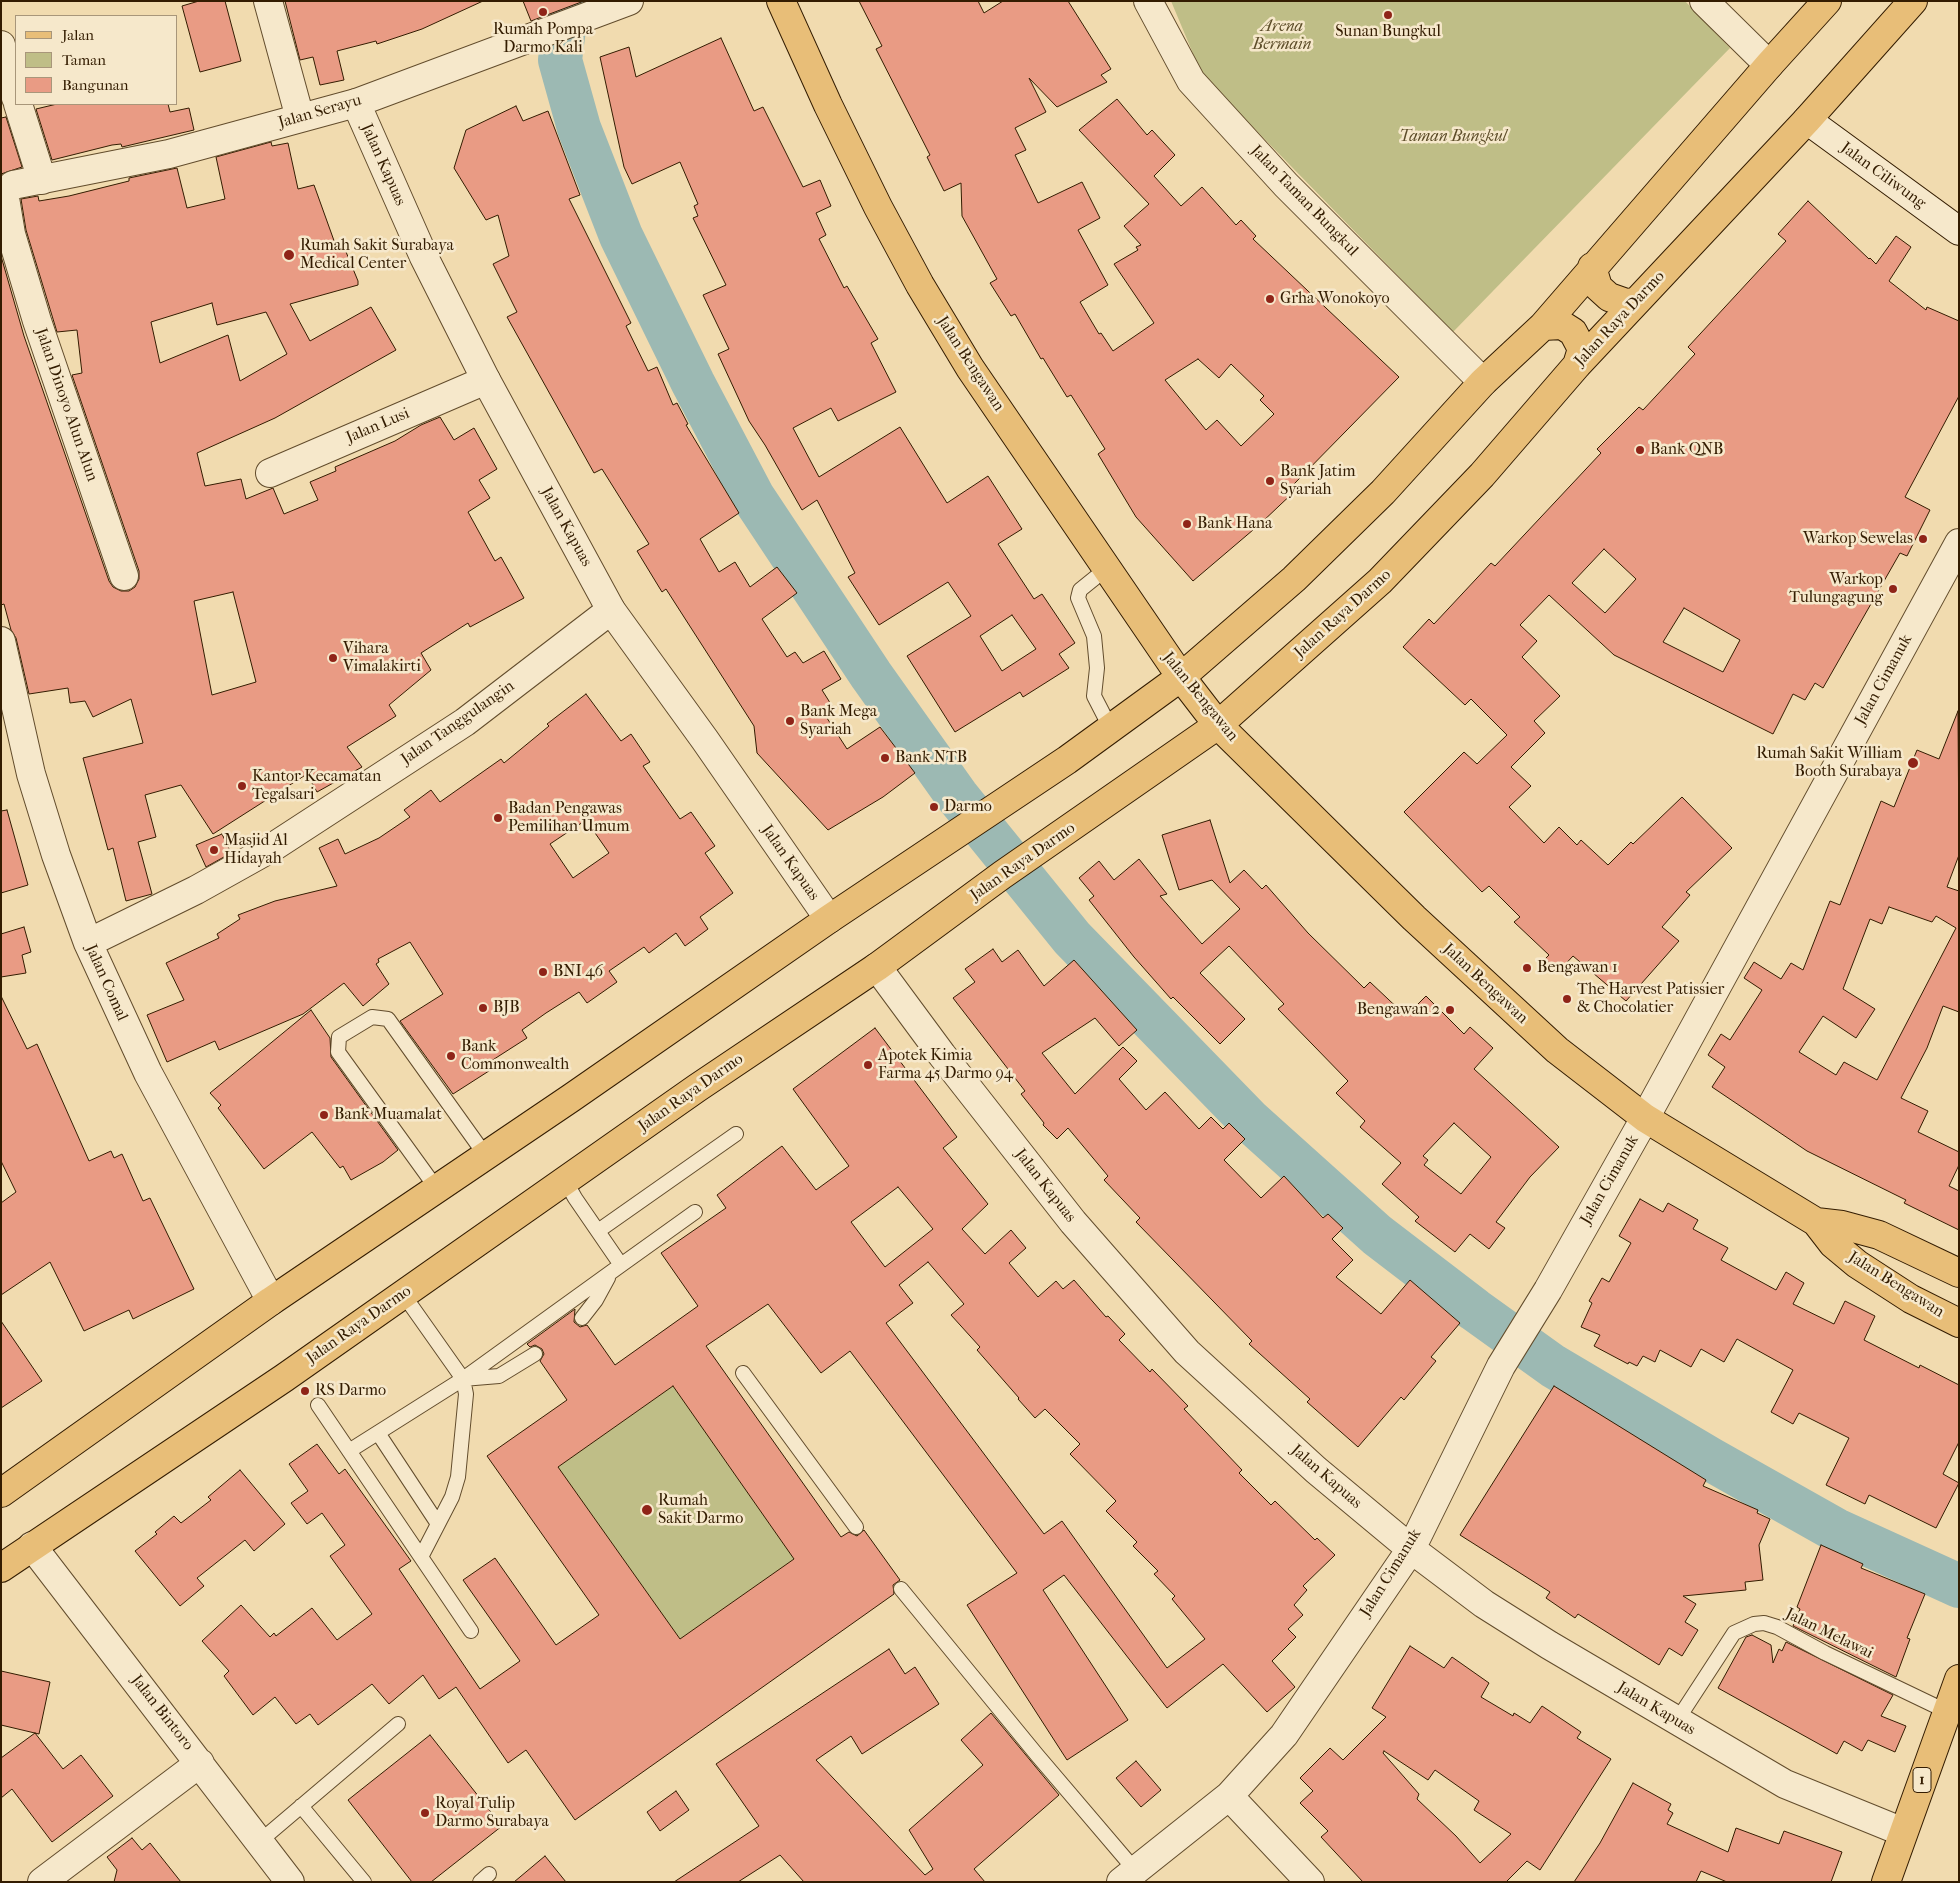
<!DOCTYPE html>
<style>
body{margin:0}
#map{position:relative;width:1960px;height:1883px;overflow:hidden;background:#f1dbaf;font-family:"IM FELL French Canon",serif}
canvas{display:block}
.frame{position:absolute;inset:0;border:2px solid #331c01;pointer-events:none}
.legend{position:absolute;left:15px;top:15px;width:162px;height:90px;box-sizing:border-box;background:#f6e8cb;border:1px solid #a8967a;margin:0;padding:6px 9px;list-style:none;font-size:15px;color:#331c01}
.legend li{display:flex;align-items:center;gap:10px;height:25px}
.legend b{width:25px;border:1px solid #a8967a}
</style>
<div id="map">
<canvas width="1960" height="1883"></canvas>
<div class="frame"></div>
<ul class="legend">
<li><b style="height:6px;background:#e8be78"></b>Jalan</li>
<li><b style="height:14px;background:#bfbe87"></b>Taman</li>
<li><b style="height:14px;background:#e99b84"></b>Bangunan</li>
</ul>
</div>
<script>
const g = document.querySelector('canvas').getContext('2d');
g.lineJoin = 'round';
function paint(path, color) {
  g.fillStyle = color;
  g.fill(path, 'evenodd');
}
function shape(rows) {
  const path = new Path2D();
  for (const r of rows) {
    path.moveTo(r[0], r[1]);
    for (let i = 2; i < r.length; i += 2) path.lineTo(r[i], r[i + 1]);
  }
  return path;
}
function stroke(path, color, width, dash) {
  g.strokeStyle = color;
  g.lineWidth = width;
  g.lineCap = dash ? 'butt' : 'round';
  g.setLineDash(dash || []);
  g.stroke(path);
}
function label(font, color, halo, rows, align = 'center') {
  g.font = font + ' "IM FELL French Canon",serif';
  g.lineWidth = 5;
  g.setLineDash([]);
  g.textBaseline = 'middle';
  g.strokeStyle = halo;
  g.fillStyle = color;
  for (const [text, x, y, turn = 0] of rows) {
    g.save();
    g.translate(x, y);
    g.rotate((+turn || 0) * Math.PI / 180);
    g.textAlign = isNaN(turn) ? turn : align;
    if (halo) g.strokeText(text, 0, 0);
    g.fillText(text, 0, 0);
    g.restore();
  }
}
paint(shape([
 [1171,1,1685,1,1730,48,1453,332,1202,75],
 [673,1386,794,1559,680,1639,558,1467]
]), '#bfbe87');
stroke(shape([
 [562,1,566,13,560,60,579,128,621,236,693,383,753,497,871,675,957,796,1072,938,1249,1120,1377,1235,1475,1310,1553,1366,1710,1459,1836,1530,1959,1586]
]), '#9cb9b3', 44);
const building = shape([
 [199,1,225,1,241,61,200,72,182,6,199,1],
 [285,1,483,1,422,29,377,44,376,41,337,51,344,80,320,85,313,57,300,60,285,1],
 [523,1,584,1,531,21,523,1],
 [859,1,978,1,984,13,1003,1,1068,1,1111,69,1101,75,1107,82,1057,107,1029,78,1046,112,1015,128,1026,150,1015,155,1038,203,1082,182,1100,218,1078,230,1108,285,1080,302,1099,334,1101,333,1113,351,1154,323,1114,264,1138,250,1136,247,1141,245,1124,226,1149,204,1079,130,1117,99,1147,135,1152,130,1175,155,1154,176,1181,206,1202,187,1236,225,1241,220,1256,236,1253,239,1399,377,1294,484,1298,488,1260,524,1193,581,1136,517,1098,454,1105,449,1071,395,1067,397,1043,358,1041,359,1015,314,1011,316,990,283,997,279,962,216,961,183,944,191,927,157,930,155,876,49,882,46,859,1],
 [1198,359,1219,378,1231,364,1264,396,1260,400,1274,414,1241,446,1217,420,1206,430,1165,380,1198,359],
 [721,38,754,111,763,107,803,187,820,180,831,206,816,213,826,235,819,239,844,288,847,286,878,339,871,343,896,392,838,421,831,408,793,428,819,477,900,427,947,503,988,476,1022,529,998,544,1034,599,1042,594,1075,643,1059,654,1069,668,1023,697,1020,692,955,732,907,656,971,616,948,582,879,625,848,577,855,573,817,500,802,510,765,445,749,421,718,354,729,349,703,295,726,285,693,218,698,216,694,206,698,204,680,162,632,184,624,167,600,57,629,47,636,77,721,38],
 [1012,615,1036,649,1002,671,980,636,1012,615],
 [57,104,168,104,170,112,189,108,194,130,122,147,121,144,112,145,52,160,36,109,57,104],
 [516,106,523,121,548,111,580,195,569,199,631,323,626,326,648,371,657,367,673,405,677,403,688,424,686,425,739,513,700,539,719,572,735,562,750,587,777,567,797,593,762,619,787,657,795,652,803,663,824,651,841,679,822,690,834,709,825,715,847,749,880,727,915,773,883,797,828,830,757,753,754,726,666,589,662,592,637,551,649,544,602,469,594,473,507,317,517,312,493,264,509,256,498,215,486,220,454,168,466,130,516,106],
 [6,117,22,167,1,174,1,118,6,117],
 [271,142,272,146,288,143,298,189,314,185,337,249,344,247,358,281,358,285,290,304,310,341,371,307,396,350,275,418,197,453,205,486,241,479,246,499,273,488,284,514,318,500,310,482,336,471,335,467,395,441,421,425,440,417,454,440,474,428,497,469,479,480,490,498,468,512,495,561,501,557,524,598,470,627,468,623,421,653,431,670,389,705,396,716,347,747,362,767,317,792,307,774,213,834,181,785,145,795,156,837,138,842,152,894,126,901,113,848,108,850,83,758,143,743,131,699,93,717,85,701,70,703,68,688,29,694,16,638,11,630,4,604,1,605,1,256,24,336,109,581,113,587,121,591,129,591,135,587,139,579,139,571,72,375,82,373,77,330,57,332,26,230,21,199,38,196,39,201,69,196,129,181,129,178,177,168,187,208,225,199,216,157,271,142],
 [212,303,217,325,266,312,287,354,240,381,228,335,160,363,151,322,212,303],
 [233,592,256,682,212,695,194,601,233,592],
 [1808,201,1869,259,1870,258,1876,264,1896,236,1911,247,1889,281,1926,310,1927,307,1959,321,1959,396,1905,497,1930,510,1907,556,1900,553,1823,688,1815,683,1805,700,1793,694,1773,734,1614,655,1549,595,1520,625,1537,641,1522,657,1560,696,1534,721,1545,733,1511,767,1531,786,1509,807,1544,843,1559,827,1577,845,1581,840,1608,865,1631,842,1633,844,1682,797,1732,848,1686,892,1690,895,1662,927,1679,941,1626,1001,1573,956,1559,971,1545,959,1549,955,1514,922,1520,917,1489,886,1482,892,1404,812,1464,752,1477,764,1507,735,1471,699,1465,705,1403,647,1429,619,1434,624,1491,563,1495,566,1601,453,1597,449,1639,407,1643,410,1695,354,1688,347,1786,241,1778,234,1808,201],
 [1604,549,1636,579,1605,613,1572,583,1604,549],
 [1684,608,1740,640,1723,672,1663,642,1684,608],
 [586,694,621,741,631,734,650,762,643,766,680,819,691,812,715,846,705,853,733,893,700,917,708,929,685,946,676,933,649,953,644,947,609,971,617,982,587,1003,579,992,546,1013,522,1030,527,1038,488,1063,492,1069,453,1094,400,1021,443,994,410,942,378,959,379,962,376,964,389,984,363,1006,344,983,303,1014,219,1050,215,1041,167,1062,147,1015,184,1000,166,963,219,938,217,934,240,919,238,915,275,901,337,886,319,848,338,839,345,854,379,838,410,817,404,810,431,790,440,802,501,759,504,763,549,726,547,724,586,694],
 [586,820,609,853,573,878,550,844,586,820],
 [1958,711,1959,855,1947,887,1959,891,1959,1012,1943,1006,1927,1048,1901,1098,1928,1111,1918,1132,1959,1152,1959,1165,1949,1186,1959,1191,1959,1230,1904,1203,1906,1200,1807,1151,1712,1087,1725,1067,1708,1055,1721,1034,1730,1040,1762,990,1744,978,1754,962,1781,979,1791,963,1803,970,1830,901,1840,905,1881,801,1894,807,1917,750,1939,759,1958,711],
 [1889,907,1932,922,1936,916,1956,928,1877,1080,1844,1062,1836,1075,1799,1052,1823,1016,1856,1038,1875,1009,1843,989,1870,919,1882,924,1889,907],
 [7,810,28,885,1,893,1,811,7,810],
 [1210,820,1230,883,1244,870,1262,889,1266,885,1308,933,1364,988,1370,982,1406,1016,1426,996,1464,1034,1470,1027,1493,1048,1474,1069,1559,1147,1530,1177,1496,1222,1505,1228,1489,1249,1470,1234,1455,1252,1415,1221,1419,1217,1382,1184,1401,1163,1360,1127,1365,1121,1336,1093,1348,1081,1278,1009,1284,1004,1229,946,1200,973,1245,1019,1220,1044,1173,997,1171,999,1134,957,1089,900,1094,896,1079,878,1099,861,1114,880,1139,859,1167,894,1160,896,1202,944,1240,909,1212,880,1179,890,1162,835,1210,820],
 [1454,1123,1491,1157,1461,1194,1424,1165,1428,1160,1423,1156,1454,1123],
 [222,834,231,853,206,867,196,845,222,834],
 [24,927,31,952,22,955,26,973,1,977,1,934,24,927],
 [993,949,1002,962,1018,950,1044,986,1074,960,1137,1030,1119,1046,1095,1018,1042,1053,1075,1094,1123,1047,1137,1061,1119,1079,1146,1110,1165,1092,1199,1129,1211,1117,1223,1129,1229,1123,1245,1139,1224,1160,1261,1198,1284,1176,1323,1218,1328,1214,1343,1228,1332,1239,1353,1260,1336,1277,1381,1314,1410,1280,1460,1323,1431,1357,1436,1361,1404,1400,1401,1397,1358,1447,1307,1402,1310,1399,1249,1344,1252,1341,1136,1222,1140,1218,1104,1180,1108,1176,1068,1128,1057,1139,1043,1125,1044,1123,1021,1094,1025,1091,953,998,975,982,965,969,993,949],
 [1,996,27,1049,37,1044,89,1161,111,1151,114,1158,122,1154,143,1201,150,1198,194,1289,133,1319,129,1310,84,1331,50,1262,1,1295,1,1203,16,1192,1,1161,1,996],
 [311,1010,330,1038,331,1057,398,1150,383,1162,351,1180,343,1166,340,1168,312,1132,264,1169,218,1108,221,1105,210,1093,311,1010],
 [875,1028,957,1137,943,1148,988,1204,962,1229,985,1254,1011,1230,1026,1248,1009,1263,1038,1297,1056,1281,1063,1289,1074,1280,1106,1317,1108,1316,1125,1334,1119,1340,1150,1372,1152,1369,1188,1406,1184,1409,1242,1470,1239,1473,1271,1505,1275,1501,1315,1540,1317,1538,1335,1555,1303,1586,1307,1590,1294,1605,1303,1615,1288,1629,1296,1637,1272,1661,1295,1687,1267,1712,1223,1664,1167,1708,1064,1575,1043,1590,1128,1720,1067,1760,967,1605,1017,1573,850,1351,821,1373,768,1304,706,1346,841,1537,849,1532,857,1536,864,1530,900,1580,893,1585,894,1594,575,1820,526,1750,508,1763,456,1687,439,1699,423,1675,389,1704,372,1684,318,1725,310,1714,296,1724,275,1697,253,1715,224,1676,229,1671,202,1641,241,1605,270,1637,274,1633,276,1636,312,1608,337,1640,372,1614,330,1556,345,1545,322,1513,307,1524,291,1503,308,1491,289,1464,317,1444,339,1474,345,1469,411,1561,399,1569,480,1689,520,1661,463,1580,495,1558,556,1645,599,1615,487,1456,567,1400,540,1361,544,1354,542,1349,535,1345,530,1347,527,1344,575,1309,574,1322,580,1327,587,1325,615,1365,698,1306,661,1253,726,1208,717,1195,782,1146,816,1190,849,1166,793,1089,875,1028],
 [898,1187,933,1229,885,1267,851,1222,898,1187],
 [928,1262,964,1304,951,1315,980,1347,977,1350,1019,1398,1018,1399,1035,1418,1045,1409,1080,1444,1070,1454,1116,1501,1106,1511,1137,1542,1133,1546,1158,1571,1154,1574,1175,1596,1172,1599,1205,1639,1167,1668,1062,1521,1044,1534,886,1323,913,1303,899,1285,928,1262],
 [673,1386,794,1559,680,1639,558,1467,673,1386],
 [1640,1199,1663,1212,1668,1203,1698,1220,1693,1229,1728,1248,1721,1260,1776,1290,1786,1272,1804,1283,1793,1304,1834,1324,1845,1301,1875,1316,1864,1340,1919,1368,1920,1365,1959,1385,1959,1442,1943,1474,1959,1483,1936,1528,1869,1495,1865,1504,1826,1485,1849,1438,1799,1413,1793,1424,1771,1412,1793,1370,1737,1339,1724,1362,1701,1349,1691,1367,1660,1350,1655,1362,1643,1356,1637,1366,1629,1362,1628,1364,1594,1346,1600,1335,1581,1327,1592,1303,1589,1301,1602,1278,1609,1282,1631,1243,1619,1236,1640,1199],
 [1,1321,42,1381,1,1408,1,1321],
 [1554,1386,1706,1480,1703,1486,1758,1510,1757,1513,1770,1519,1759,1545,1763,1580,1745,1582,1746,1590,1683,1596,1696,1604,1685,1622,1698,1630,1682,1656,1669,1648,1659,1665,1578,1614,1575,1618,1546,1598,1550,1592,1460,1535,1554,1386],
 [240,1470,285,1524,254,1551,245,1540,197,1578,204,1586,180,1606,135,1551,157,1534,155,1532,174,1516,181,1523,211,1500,208,1497,240,1470],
 [1821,1545,1863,1564,1861,1568,1925,1594,1907,1638,1910,1639,1896,1677,1793,1626,1800,1609,1797,1607,1821,1545],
 [1752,1635,1771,1645,1773,1663,1779,1649,1782,1651,1786,1642,1893,1695,1881,1716,1906,1726,1895,1752,1868,1740,1862,1751,1844,1741,1837,1754,1718,1688,1746,1637,1752,1635],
 [1410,1646,1444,1668,1452,1657,1489,1683,1481,1697,1513,1716,1514,1713,1530,1723,1542,1706,1581,1732,1577,1738,1611,1759,1540,1870,1527,1861,1506,1882,1363,1882,1321,1837,1328,1831,1300,1803,1313,1791,1300,1778,1330,1748,1343,1760,1386,1717,1372,1708,1410,1646],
 [1384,1751,1428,1780,1435,1770,1479,1801,1474,1810,1511,1834,1480,1863,1456,1836,1417,1799,1419,1794,1383,1753,1384,1751],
 [889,1649,905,1674,915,1667,939,1704,862,1754,851,1736,816,1760,925,1875,933,1869,909,1830,983,1765,961,1740,991,1713,1059,1795,974,1869,985,1882,804,1882,780,1855,738,1882,674,1882,759,1826,716,1764,889,1649],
 [1,1671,50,1682,39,1734,1,1725,1,1671],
 [35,1733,63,1769,81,1755,113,1796,52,1842,12,1789,1,1798,1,1758,35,1733],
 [430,1735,502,1826,431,1882,412,1882,348,1800,430,1735],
 [1136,1761,1161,1790,1141,1807,1116,1778,1136,1761],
 [1633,1783,1671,1804,1668,1810,1673,1813,1667,1824,1728,1852,1736,1828,1779,1844,1784,1831,1842,1852,1831,1882,1727,1882,1701,1871,1696,1882,1574,1882,1600,1843,1633,1783],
 [676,1791,689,1810,660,1831,647,1812,676,1791],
 [132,1838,142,1850,150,1843,181,1882,114,1882,117,1870,107,1857,132,1838],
 [545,1856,566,1882,514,1882,545,1856]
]);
paint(building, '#e99b84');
stroke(building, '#331c01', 1);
const service = shape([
 [1106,569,1080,590,1078,598,1094,636,1097,668,1094,696,1111,729],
 [437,1189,338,1052,339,1037,372,1017,388,1019,486,1156],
 [598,1231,736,1134],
 [621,1265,695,1212],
 [403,1294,463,1379],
 [582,1318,596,1300,608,1278],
 [743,1373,856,1527],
 [318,1405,471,1631],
 [378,1433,438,1524],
 [349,1451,463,1379,499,1376,535,1354],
 [421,1557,452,1497,458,1477,466,1394,463,1379,621,1265,575,1198,566,1182],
 [901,1589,1037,1755,1135,1870],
 [1676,1722,1734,1633,1754,1624,1764,1623,1777,1627,1825,1653,1948,1712],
 [301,1806,364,1882],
 [259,1842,398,1724],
 [480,1882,489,1874]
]);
const minor = shape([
 [268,1,300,118],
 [1148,1,1191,81,1286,185,1483,382],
 [1704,1,1769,65],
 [1,45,16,98],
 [18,104,42,180],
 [11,234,37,321,124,576],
 [1,238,11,234,5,198,6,191,13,185,169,154,356,103],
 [270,473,486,380],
 [1,641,31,774,56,855,88,943,148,1073,271,1301],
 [88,943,196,890,273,847,465,722,611,610],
 [877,967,942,1055,1073,1222,1187,1352,1316,1470,1411,1549,1484,1604,1549,1645,1785,1784,1903,1832],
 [32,1546,290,1882],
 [1229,1796,1310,1882],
 [42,1882,200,1763],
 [1121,1882,1229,1796,1284,1735,1411,1549,1501,1366,1548,1290,1645,1118,1959,543]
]);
const tertiary = shape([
 [629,1,356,103,424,257,486,380,611,610,705,740,829,919]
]);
const secondary = shape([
 [1807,120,1959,231]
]);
const primary = shape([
 [781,1,828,105,878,207,920,285,970,368,1181,677,1218,725,1414,918,1557,1050,1645,1118,1816,1222,1833,1244,1857,1264,1911,1299,1959,1323],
 [1592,267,1598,287,1609,297,1626,303,1636,302],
 [1543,326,1562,325,1573,332,1582,349,1577,365],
 [1816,1222,1842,1225,1879,1235,1959,1273],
 [1,1493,271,1301,571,1098,829,919,1067,760,1181,677,1294,579,1383,492,1483,382,1543,326,1769,65,1827,1],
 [1,1568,284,1378,697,1088,877,967,1002,875,1218,725,1380,581,1482,475,1577,365,1807,120,1913,1]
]);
const trunk = shape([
 [1886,1882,1959,1679]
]);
stroke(service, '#624c2c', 16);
stroke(minor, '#624c2c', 30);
stroke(tertiary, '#624c2c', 30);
stroke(secondary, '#331c01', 30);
stroke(primary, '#331c01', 30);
stroke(trunk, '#331c01', 30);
stroke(service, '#f6e8cb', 14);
stroke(minor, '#f6e8cb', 28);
stroke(tertiary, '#f6e8cb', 28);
stroke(secondary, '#f6e8cb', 28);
stroke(primary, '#e8be78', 28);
stroke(trunk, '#e8be78', 28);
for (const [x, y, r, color] of [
 [543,12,5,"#8f2418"],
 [1388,15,5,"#8f2418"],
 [289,255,6,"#8f2418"],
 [1270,299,5,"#8f2418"],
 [1640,450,5,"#8f2418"],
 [1270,481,5,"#8f2418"],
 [1187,524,5,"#8f2418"],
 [1923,539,5,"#8f2418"],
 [1893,589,5,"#8f2418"],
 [333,658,5,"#8f2418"],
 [790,721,5,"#8f2418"],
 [885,758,5,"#8f2418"],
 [1913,763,6,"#8f2418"],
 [242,786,5,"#8f2418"],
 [934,807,5,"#8f2418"],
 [498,818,5,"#8f2418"],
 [214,850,5,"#8f2418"],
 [1527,968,5,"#8f2418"],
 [543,972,5,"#8f2418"],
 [1567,999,5,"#8f2418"],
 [483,1008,5,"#8f2418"],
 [1450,1010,5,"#8f2418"],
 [451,1056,5,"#8f2418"],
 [868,1065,5,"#8f2418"],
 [324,1115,5,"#8f2418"],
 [305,1391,5,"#8f2418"],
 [647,1510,6,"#8f2418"],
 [425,1813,5,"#8f2418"]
]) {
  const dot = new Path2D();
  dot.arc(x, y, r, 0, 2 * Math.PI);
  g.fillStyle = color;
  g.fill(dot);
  stroke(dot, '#f6e8cb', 2);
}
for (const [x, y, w] of [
 [1922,1780,18]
]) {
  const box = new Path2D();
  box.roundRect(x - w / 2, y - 12.5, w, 25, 4);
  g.fillStyle = '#f6e8cb';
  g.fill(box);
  stroke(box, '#331c01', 1);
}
label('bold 15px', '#331c01', null, [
 ["1",1922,1780]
]);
label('italic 16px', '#5d4d29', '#f6e8cb', [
 ["Arena",1282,27],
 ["Bermain",1282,45],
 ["Taman Bungkul",1453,137]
]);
label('16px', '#331c01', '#f6e8cb', [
 ["Rumah Pompa",543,30,"center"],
 ["Darmo Kali",543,48,"center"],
 ["Sunan Bungkul",1388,32,"center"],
 ["Rumah Sakit Surabaya",300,246],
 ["Medical Center",300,264],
 ["Grha Wonokoyo",1280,299],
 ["Bank QNB",1650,450],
 ["Bank Jatim",1280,472],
 ["Syariah",1280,490],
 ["Bank Hana",1197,524],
 ["Warkop Sewelas",1913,539,"right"],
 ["Warkop",1883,580,"right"],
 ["Tulungagung",1883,598,"right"],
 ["Vihara",343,649],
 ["Vimalakirti",343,667],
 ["Bank Mega",800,712],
 ["Syariah",800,730],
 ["Rumah Sakit William",1902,754,"right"],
 ["Booth Surabaya",1902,772,"right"],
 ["Bank NTB",895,758],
 ["Kantor Kecamatan",252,777],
 ["Tegalsari",252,795],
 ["Darmo",944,807],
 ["Badan Pengawas",508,809],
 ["Pemilihan Umum",508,827],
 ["Masjid Al",224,841],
 ["Hidayah",224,859],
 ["Bengawan 1",1537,968],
 ["BNI 46",553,972],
 ["The Harvest Patissier",1577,990],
 ["& Chocolatier",1577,1008],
 ["BJB",493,1008],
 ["Bengawan 2",1440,1010,"right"],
 ["Bank",461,1047],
 ["Commonwealth",461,1065],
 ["Apotek Kimia",878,1056],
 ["Farma 45 Darmo 94",878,1074],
 ["Bank Muamalat",334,1115],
 ["RS Darmo",315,1391],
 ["Rumah",658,1501],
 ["Sakit Darmo",658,1519],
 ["Royal Tulip",435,1804],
 ["Darmo Surabaya",435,1822]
], 'left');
label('16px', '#331c01', '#f6e8cb', [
 ["Jalan Serayu",320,112,-16],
 ["Jalan Kapuas",383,165,66],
 ["Jalan Ciliwung",1883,176,36],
 ["Jalan Taman Bungkul",1304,201,46],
 ["Jalan Raya Darmo",1620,319,-47],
 ["Jalan Bengawan",970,364,57],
 ["Jalan Dinoyo Alun Alun",66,405,71],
 ["Jalan Lusi",378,426,-23],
 ["Jalan Kapuas",566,527,61],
 ["Jalan Raya Darmo",1343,614,-42],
 ["Jalan Cimanuk",1884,680,-61],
 ["Jalan Bengawan",1200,697,51],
 ["Jalan Tanggulangin",458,723,-35],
 ["Jalan Raya Darmo",1023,862,-35],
 ["Jalan Kapuas",790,863,55],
 ["Jalan Comal",106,983,66],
 ["Jalan Bengawan",1485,984,43],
 ["Jalan Raya Darmo",691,1093,-35],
 ["Jalan Cimanuk",1610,1180,-60],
 ["Jalan Kapuas",1045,1186,52],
 ["Jalan Bengawan",1896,1285,32],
 ["Jalan Raya Darmo",359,1325,-35],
 ["Jalan Kapuas",1326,1477,41],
 ["Jalan Cimanuk",1391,1573,-58],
 ["Jalan Melawai",1829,1634,26],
 ["Jalan Kapuas",1656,1709,31],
 ["Jalan Bintoro",162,1713,52]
]);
</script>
